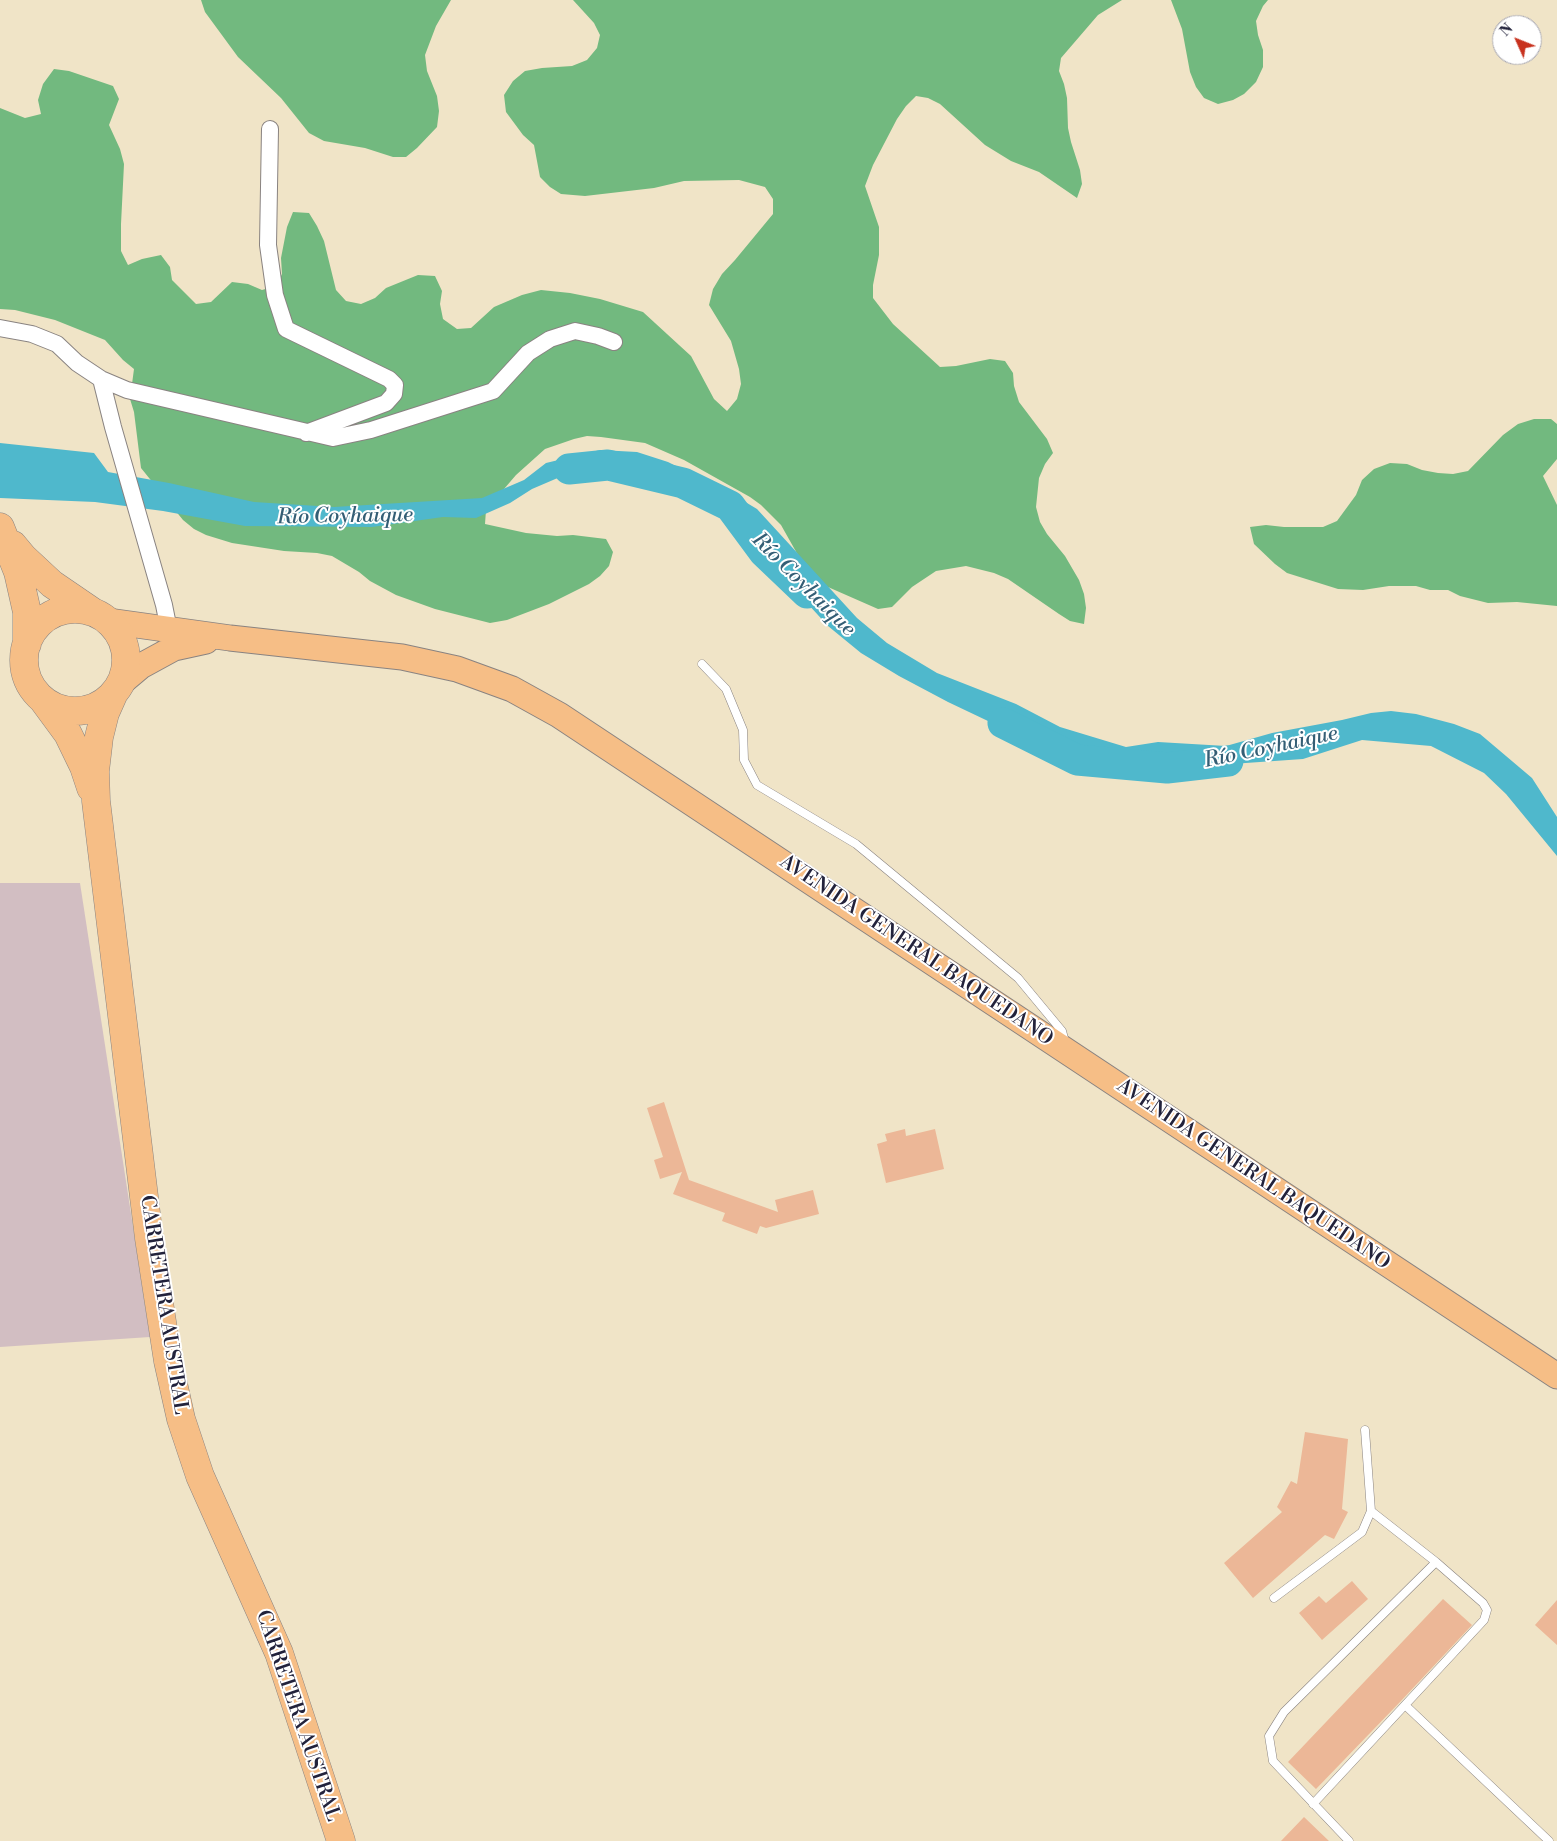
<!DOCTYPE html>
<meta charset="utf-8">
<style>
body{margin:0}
#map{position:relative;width:1557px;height:1841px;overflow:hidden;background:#f0e4c7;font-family:"Libre Bodoni",serif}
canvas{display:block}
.north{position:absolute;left:1492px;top:15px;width:50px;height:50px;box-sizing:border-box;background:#fff;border:1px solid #a7a7b1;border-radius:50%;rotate:314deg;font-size:14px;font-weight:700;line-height:20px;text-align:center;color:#22223b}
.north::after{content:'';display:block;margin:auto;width:18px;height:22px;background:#c8321e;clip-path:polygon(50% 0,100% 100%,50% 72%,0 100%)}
</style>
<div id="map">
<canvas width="1557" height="1841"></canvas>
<div class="north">N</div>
</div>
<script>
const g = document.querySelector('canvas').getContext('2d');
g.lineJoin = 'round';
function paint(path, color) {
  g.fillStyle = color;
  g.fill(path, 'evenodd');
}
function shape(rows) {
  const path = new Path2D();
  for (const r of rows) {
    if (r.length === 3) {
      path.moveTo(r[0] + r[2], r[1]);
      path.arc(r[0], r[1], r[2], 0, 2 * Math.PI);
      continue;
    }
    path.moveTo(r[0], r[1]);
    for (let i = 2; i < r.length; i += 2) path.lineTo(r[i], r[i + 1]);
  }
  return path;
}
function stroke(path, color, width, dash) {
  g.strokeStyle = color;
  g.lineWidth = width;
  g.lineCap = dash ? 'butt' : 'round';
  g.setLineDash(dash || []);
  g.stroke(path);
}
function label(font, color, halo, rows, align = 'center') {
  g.font = font + ' "Libre Bodoni",serif';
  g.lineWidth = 4;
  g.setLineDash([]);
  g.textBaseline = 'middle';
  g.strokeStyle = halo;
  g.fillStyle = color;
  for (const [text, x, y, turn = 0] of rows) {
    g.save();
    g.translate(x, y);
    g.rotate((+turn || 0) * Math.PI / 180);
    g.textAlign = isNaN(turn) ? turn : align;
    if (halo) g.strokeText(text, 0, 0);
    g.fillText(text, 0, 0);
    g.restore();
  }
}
paint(shape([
 [0,883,80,883,150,1337,0,1347]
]), '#d2bec2');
paint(shape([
 [201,0,451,0,436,26,425,55,427,71,437,96,439,111,437,127,417,148,406,157,393,157,365,148,324,141,309,133,281,98,238,57,205,12],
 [573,0,1122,0,1098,15,1061,58,1059,71,1064,84,1067,98,1068,128,1071,142,1080,170,1082,184,1077,198,1039,172,1011,161,985,145,940,104,928,98,916,96,906,106,897,119,873,165,865,186,879,227,879,255,873,285,873,298,893,324,940,367,956,366,990,359,1005,361,1013,373,1014,386,1019,402,1047,439,1053,453,1045,464,1039,478,1036,507,1040,522,1047,534,1065,556,1079,580,1084,594,1086,608,1084,624,1070,621,1059,614,1008,579,994,573,966,566,936,571,912,587,892,607,878,609,812,580,781,525,761,505,750,497,684,460,645,443,601,437,587,436,574,439,545,449,516,475,486,510,485,524,526,533,557,536,573,535,606,539,613,552,609,566,600,576,589,584,549,604,507,620,490,623,435,609,396,595,370,581,359,572,332,556,317,553,284,551,232,543,206,535,194,529,183,520,141,468,134,412,130,399,134,369,123,360,105,340,55,320,15,310,0,309,0,108,25,118,41,114,38,100,43,84,54,69,69,71,113,86,119,99,109,125,120,149,124,164,121,224,121,251,128,265,142,259,161,255,170,267,172,280,196,304,211,302,232,282,248,284,262,290,276,286,282,274,281,258,287,227,293,212,309,213,317,226,324,241,336,290,346,301,361,304,375,298,386,288,418,275,435,276,442,291,440,304,443,319,457,329,471,328,494,307,522,295,541,290,570,293,600,299,643,312,691,356,714,399,727,411,737,399,741,384,739,369,731,341,709,305,713,289,722,274,735,260,773,214,773,199,765,187,739,180,684,181,654,188,585,196,561,194,550,187,540,177,534,145,523,135,506,112,504,95,513,81,525,71,542,68,572,66,587,60,597,48,600,35,594,23],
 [1171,0,1268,0,1263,6,1256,21,1258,35,1263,50,1263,67,1256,82,1244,94,1233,100,1218,104,1204,98,1196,87,1190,72,1182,29],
 [1534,419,1551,419,1557,424,1557,459,1543,476,1557,505,1557,606,1517,602,1488,603,1460,596,1448,590,1430,590,1416,586,1389,586,1363,590,1338,589,1287,573,1275,564,1254,544,1250,527,1266,525,1284,527,1323,527,1337,521,1356,495,1362,480,1374,469,1390,463,1407,464,1422,470,1438,473,1453,474,1468,471,1503,435,1518,424]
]), '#72b97f');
paint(shape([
 [0,443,94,453,108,472,169,483,254,502,334,507,482,498,524,480,546,463,600,450,637,452,668,462,732,494,757,509,857,618,887,643,937,673,1016,704,1060,727,1126,747,1158,742,1226,746,1272,733,1342,720,1371,713,1391,711,1416,714,1454,724,1480,734,1532,778,1557,817,1557,856,1506,794,1484,773,1431,746,1362,740,1303,759,1217,765,1129,767,1071,753,1009,731,948,702,899,676,861,653,828,626,807,603,759,541,723,511,668,474,623,463,560,477,532,489,510,503,476,518,443,517,372,527,245,526,163,511,95,502,0,498]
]), '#4fb8cc');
stroke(shape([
 [569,469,608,465,683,483,730,506,764,552,807,593],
 [1003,723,1077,760,1167,768,1228,761]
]), '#4fb8cc', 31);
paint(shape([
 [664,1102,689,1180,778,1212,775,1200,813,1190,819,1214,766,1228,760,1226,757,1234,722,1221,725,1213,673,1194,682,1172,660,1179,654,1160,663,1157,647,1108],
 [905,1129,906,1136,935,1129,944,1169,886,1183,877,1144,887,1141,885,1134],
 [1305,1432,1348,1439,1342,1509,1348,1512,1334,1539,1325,1535,1253,1598,1224,1563,1282,1512,1277,1507,1291,1481,1297,1484],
 [1352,1581,1368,1599,1322,1640,1299,1613,1319,1596,1326,1603],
 [1443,1599,1472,1625,1400,1702,1316,1789,1288,1762],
 [1557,1600,1557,1645,1535,1625],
 [1304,1817,1329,1841,1281,1841]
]), '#ecb797');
const lane = shape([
 [702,664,726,689,743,730,744,760,757,785,856,844,1018,978,1062,1031,1065,1042],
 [1274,1598,1362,1532,1371,1511,1365,1430],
 [1405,1705,1549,1841],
 [1313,1804,1484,1620,1487,1610,1483,1603,1436,1562,1371,1511],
 [1349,1841,1273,1761,1269,1736,1284,1712,1436,1562]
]);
const street = shape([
 [270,129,268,245,275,295,286,329,389,379,395,385,394,394,386,403,306,433],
 [0,328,32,334,57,344,77,363,101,379,127,390,333,438,371,430,493,391,528,353,550,339,575,331,598,336,614,342],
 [101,379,113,427,164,605,169,630]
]);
const primary = shape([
 [108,621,230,638,402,657,457,669,512,689,559,715,1557,1376],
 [122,682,141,666,174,648,206,641]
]);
const highway = shape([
 [0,527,18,572,27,612,27,644],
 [13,545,23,557,52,584,93,612],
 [75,660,51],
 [113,695,105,713,99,737,95,771,96,801,149,1238,168,1361,181,1419,200,1476,279,1653,341,1841],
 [43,700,68,734,84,767,91,788]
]);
stroke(lane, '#898381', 9);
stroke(street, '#898381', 18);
stroke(primary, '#898381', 27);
stroke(highway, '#898381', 29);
stroke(lane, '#fff', 8);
stroke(street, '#fff', 16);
stroke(primary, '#f6be86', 25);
stroke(highway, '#f6be86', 28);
label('20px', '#22223b', '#fff', [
 ["AVENIDA GENERAL BAQUEDANO",916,951,34],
 ["AVENIDA GENERAL BAQUEDANO",1253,1175,34],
 ["CARRETERA AUSTRAL",163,1305,81],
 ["CARRETERA AUSTRAL",297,1716,71]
]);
label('italic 21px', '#345e75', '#fff', [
 ["Río Coyhaique",345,517,-1],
 ["Río Coyhaique",803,585,45],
 ["Río Coyhaique",1271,748,-12]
]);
</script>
